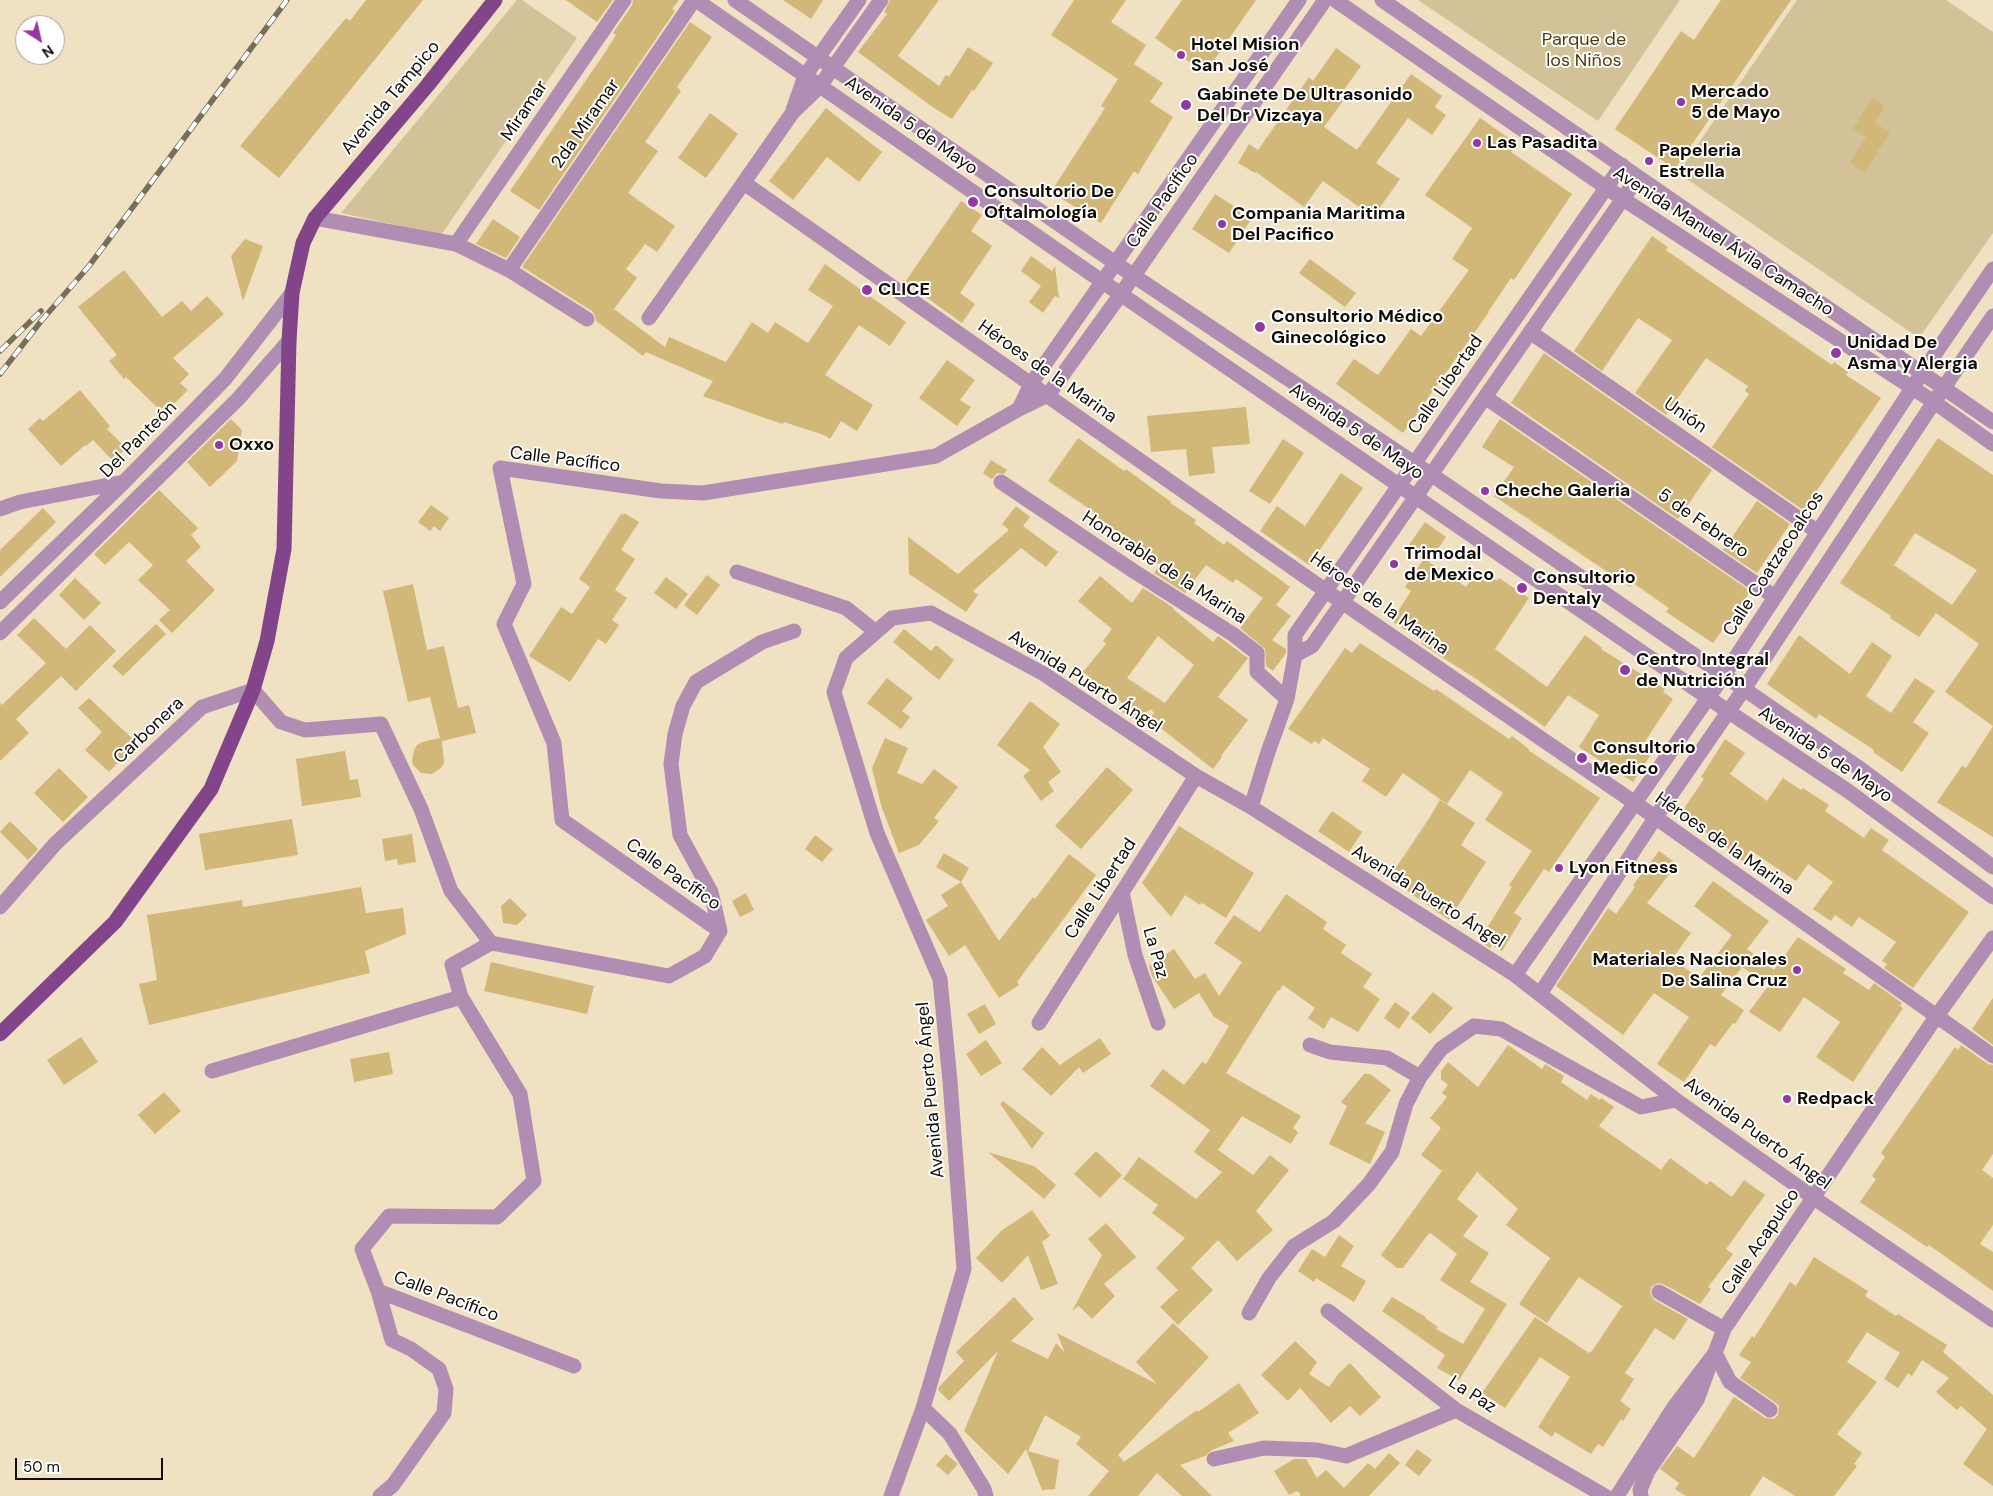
<!DOCTYPE html>
<meta charset="utf-8">
<style>
body{margin:0}
#map{position:relative;width:1993px;height:1496px;overflow:hidden;background:#efe1c1;font-family:"DM Sans",sans-serif}
canvas{display:block}
.north{position:absolute;left:15px;top:15px;width:50px;height:50px;box-sizing:border-box;background:#fff;border:1px solid #a09e9b;border-radius:50%;rotate:145deg;font-size:14px;font-weight:700;line-height:20px;text-align:center;color:#110d04}
.north::after{content:'';display:block;margin:auto;width:18px;height:22px;background:#9637a1;clip-path:polygon(50% 0,100% 100%,50% 72%,0 100%)}
.scale{position:absolute;left:15px;top:1458px;width:148px;height:22px;box-sizing:border-box;border:2px solid #110d04;border-top:0;padding-left:6px;font-size:15px;line-height:18px;white-space:nowrap;color:#110d04;-webkit-text-stroke:4px #fff;paint-order:stroke}
</style>
<div id="map">
<canvas width="1993" height="1496"></canvas>
<div class="north">N</div>
<div class="scale">50 m</div>
</div>
<script>
const g = document.querySelector('canvas').getContext('2d');
g.lineJoin = 'round';
function paint(path, color) {
  g.fillStyle = color;
  g.fill(path, 'evenodd');
}
function shape(rows) {
  const path = new Path2D();
  for (const r of rows) {
    path.moveTo(r[0], r[1]);
    for (let i = 2; i < r.length; i += 2) path.lineTo(r[i], r[i + 1]);
  }
  return path;
}
function stroke(path, color, width, dash) {
  g.strokeStyle = color;
  g.lineWidth = width;
  g.lineCap = dash ? 'butt' : 'round';
  g.setLineDash(dash || []);
  g.stroke(path);
}
function label(font, color, halo, rows, align = 'center') {
  g.font = font + ' "DM Sans",sans-serif';
  g.lineWidth = 4;
  g.setLineDash([]);
  g.textBaseline = 'middle';
  g.strokeStyle = halo;
  g.fillStyle = color;
  for (const [text, x, y, turn = 0] of rows) {
    g.save();
    g.translate(x, y);
    g.rotate((+turn || 0) * Math.PI / 180);
    g.textAlign = isNaN(turn) ? turn : align;
    if (halo) g.strokeText(text, 0, 0);
    g.fillText(text, 0, 0);
    g.restore();
  }
}
paint(shape([
 [517,0,522,0,577,38,441,235,341,213],
 [1418,0,1680,0,1598,121],
 [1797,0,1946,0,1993,32,1993,233,1919,338,1678,173]
]), '#d3c198');
paint(shape([
 [366,0,423,0,279,178,240,146,346,18,350,21],
 [566,0,613,0,597,22],
 [633,0,679,0,672,9,675,11,539,210,510,191,606,51,616,35,613,33,632,5],
 [783,0,823,0,811,19],
 [890,0,939,0,898,56,939,86,946,75,949,77,968,47,993,63,974,91,972,90,952,119,931,106,858,52,887,14,884,12],
 [1074,0,1126,0,1111,22,1146,45,1134,64,1163,83,1150,102,1173,117,1138,174,1134,171,1101,223,1051,192,1105,108,1101,106,1118,79,1051,35],
 [1182,0,1256,0,1205,73,1155,38],
 [1721,0,1791,0,1675,169,1615,129,1681,31,1694,40],
 [690,22,712,37,677,87,681,91,645,142,658,151,628,193,675,226,657,252,645,244,626,269,637,278,614,309,665,347,669,337,726,362,752,322,768,333,775,322,808,343,833,306,808,290,825,264,906,322,890,346,859,325,825,375,873,405,857,431,841,421,830,439,824,435,784,422,783,424,765,418,703,396,713,381,646,352,643,356,596,321,595,315,592,311,522,267],
 [1336,48,1361,66,1338,98,1343,101,1324,127,1357,150,1411,74,1442,96,1435,107,1446,115,1432,135,1408,118,1376,163,1400,179,1373,217,1323,181,1304,207,1256,172,1255,173,1238,163,1249,144,1258,150,1309,77,1313,81],
 [1872,98,1885,106,1875,123,1890,132,1865,172,1850,162,1866,137,1853,129],
 [826,108,882,152,859,182,827,157,793,200,769,181],
 [710,113,738,134,706,178,678,158],
 [1480,118,1517,144,1511,152,1572,194,1514,280,1511,278,1488,312,1489,312,1403,433,1336,384,1354,359,1378,375,1411,329,1421,336,1469,270,1452,259,1472,228,1425,195],
 [1215,194,1252,218,1229,253,1192,229],
 [961,201,982,215,971,231,992,246,960,293,975,304,962,323,905,282],
 [493,219,520,237,506,258,476,244],
 [1652,236,1668,247,1666,250,1710,281,1832,365,1834,362,1848,372,1846,375,1881,398,1803,510,1712,447,1749,394,1745,391,1748,386,1706,358,1666,415,1635,393,1672,340,1638,318,1602,371,1574,351],
 [245,239,263,246,243,301,231,256],
 [1031,256,1052,271,1055,266,1059,298,1055,296,1043,313,1029,302,1041,286,1021,271],
 [1310,259,1356,293,1345,307,1299,273],
 [124,270,162,317,182,301,191,311,207,296,224,314,173,358,189,374,180,383,188,390,164,414,126,377,124,379,109,361,117,355,78,307],
 [1544,353,1712,470,1678,519,1511,403],
 [947,360,975,380,960,400,971,407,957,426,919,398],
 [80,390,110,426,107,429,126,448,113,461,93,440,86,446,85,445,61,466,28,429,40,418,43,421],
 [1246,407,1250,444,1212,447,1215,473,1189,476,1186,449,1151,452,1147,416],
 [231,419,242,430,237,461,210,487,187,462],
 [1500,419,1746,588,1750,592,1713,643,1666,612,1669,608,1633,583,1630,587,1494,496,1514,467,1482,447],
 [1078,438,1124,471,1126,469,1171,502,1170,503,1196,520,1194,523,1224,545,1227,541,1290,587,1276,605,1291,616,1272,640,1286,649,1286,653,1273,671,1266,666,1265,649,1240,628,1263,598,1236,579,1233,583,1206,565,1185,593,1154,573,1160,565,1145,554,1146,553,1093,514,1094,512,1048,481],
 [1938,438,1993,475,1993,726,1945,692,1979,644,1936,613,1919,637,1890,618,1891,616,1840,583],
 [1915,533,1977,570,1952,605,1894,565],
 [1283,439,1304,453,1270,504,1249,491],
 [991,460,1007,470,1004,474,997,473,992,479,983,473],
 [1341,473,1363,488,1309,565,1260,531,1277,506,1305,526],
 [159,490,198,528,191,535,201,547,186,561,215,590,172,633,159,620,170,610,138,580,153,565,129,542,105,565,94,554],
 [1757,501,1790,524,1757,573,1723,550],
 [431,505,449,518,440,531,434,526,430,531,418,522],
 [1016,506,1030,517,1023,526,1058,552,1046,567,1021,548,973,591,978,595,966,612,909,574,908,537,958,574,1009,530,1002,524],
 [43,508,56,522,0,577,0,550],
 [624,513,639,522,621,550,635,559,615,590,627,598,612,620,619,625,606,644,598,639,570,682,529,656,561,607,572,614,590,587,579,579,621,514,623,515],
 [1425,522,1446,537,1429,562,1466,587,1479,568,1497,581,1499,578,1529,598,1495,649,1547,687,1585,635,1602,648,1601,649,1665,689,1663,692,1673,699,1640,749,1650,756,1633,782,1579,747,1599,715,1568,695,1545,727,1475,678,1440,656,1422,644,1423,642,1392,621,1411,591,1405,587,1423,560,1406,549],
 [707,575,720,585,697,615,684,605],
 [1100,576,1132,603,1143,588,1174,608,1173,609,1213,642,1218,636,1248,658,1218,697,1248,720,1221,756,1222,757,1213,769,1149,719,1154,713,1151,709,1135,720,1122,712,1126,706,1083,672,1106,644,1103,641,1112,629,1078,601],
 [1158,636,1194,665,1165,703,1127,678],
 [666,577,688,594,676,609,654,593],
 [75,578,101,603,84,620,59,595],
 [413,584,427,650,444,646,458,708,469,705,476,733,442,741,444,763,441,768,432,774,421,773,413,765,412,760,414,750,417,745,422,742,440,738,430,697,408,702,383,591],
 [34,618,66,649,90,625,116,651,76,691,61,676,16,719,29,733,0,761,0,703,2,705,46,663,17,635],
 [156,624,166,634,123,676,112,666],
 [904,629,931,651,936,645,954,660,939,680,893,642],
 [1799,635,1850,674,1872,642,1892,656,1866,696,1891,713,1915,678,1935,691,1913,722,1929,733,1902,772,1873,752,1874,750,1819,714,1816,719,1767,684],
 [1360,643,1434,691,1436,689,1509,739,1512,736,1529,749,1528,750,1600,798,1549,872,1544,869,1514,913,1522,918,1502,951,1492,945,1490,948,1479,941,1512,887,1509,885,1532,851,1485,820,1503,793,1470,770,1447,804,1403,773,1386,797,1362,781,1370,769,1323,738,1319,744,1314,741,1312,744,1288,729,1345,648,1352,653],
 [887,678,913,698,902,711,910,717,901,729,867,703],
 [89,698,137,743,109,772,85,750,102,732,78,708],
 [1030,701,1060,724,1043,747,1061,772,1048,782,1054,791,1041,801,1023,776,1030,770,997,745],
 [1993,726,1993,837,1937,802,1962,766,1966,768],
 [885,738,908,748,897,773,922,784,934,769,958,787,934,818,939,821,919,845,899,853,881,805,872,768],
 [1725,739,1745,753,1730,774,1767,801,1783,778,1801,790,1803,788,1829,805,1825,811,1864,838,1871,828,1889,840,1882,850,1969,912,1913,988,1884,968,1887,964,1882,961,1896,942,1859,917,1852,927,1835,915,1831,921,1813,909,1833,882,1808,864,1796,881,1750,850,1743,861,1727,850,1728,848,1701,829,1702,828,1680,814,1704,779,1701,777],
 [345,751,350,780,358,779,361,797,302,806,296,759],
 [1107,767,1133,790,1081,849,1055,826],
 [59,768,88,797,63,822,34,793],
 [1440,800,1475,823,1461,845,1486,862,1449,920,1389,878,1430,817],
 [1332,811,1362,832,1349,852,1318,831],
 [292,819,298,855,205,870,199,834],
 [10,821,38,849,28,860,0,832],
 [1179,826,1254,873,1226,918,1202,903,1200,905,1185,895,1171,917,1142,883],
 [412,834,416,862,398,865,397,859,385,861,382,839],
 [815,835,833,849,822,862,805,849],
 [1659,851,1677,864,1647,903,1691,933,1672,959,1699,978,1732,935,1694,906,1713,881,1769,921,1747,949,1774,970,1798,937,1846,969,1843,973,1869,990,1874,983,1902,1003,1900,1006,1903,1008,1853,1082,1816,1057,1840,1022,1804,997,1780,1032,1749,1012,1769,985,1742,967,1721,995,1744,1010,1735,1024,1733,1023,1715,1047,1710,1044,1684,1082,1657,1064,1689,1017,1654,993,1623,1035,1556,986,1608,908,1616,914,1635,887,1633,885],
 [944,853,969,868,961,882,936,867],
 [1069,854,1096,875,1017,982,1019,985,999,998,965,945,949,956,926,920,948,906,941,895,961,882,999,941,1033,897,1035,899],
 [361,887,366,913,403,908,406,934,365,951,370,973,149,1025,139,984,157,980,147,915,242,900,243,907],
 [746,893,754,910,740,917,732,901],
 [1286,894,1327,922,1323,929,1346,945,1341,953,1372,974,1363,987,1380,999,1358,1032,1331,1017,1324,1029,1308,1018,1315,1008,1283,985,1279,991,1278,990,1226,1073,1301,1116,1293,1128,1298,1132,1291,1144,1242,1116,1218,1150,1253,1175,1270,1155,1289,1170,1256,1211,1273,1230,1237,1261,1218,1240,1191,1268,1213,1290,1178,1325,1160,1307,1178,1290,1156,1268,1185,1238,1152,1213,1158,1205,1123,1179,1139,1157,1196,1199,1222,1172,1194,1152,1210,1130,1150,1086,1163,1069,1184,1085,1202,1062,1206,1064,1229,1026,1214,1017,1199,993,1174,1009,1152,976,1149,966,1174,949,1195,979,1205,973,1219,996,1242,962,1214,943,1234,915,1260,932],
 [510,898,527,915,517,925,503,923,501,906],
 [491,962,594,986,587,1014,484,991],
 [1433,992,1453,1008,1430,1034,1411,1018],
 [1993,998,1993,1045,1972,1029],
 [1395,1002,1410,1013,1399,1029,1384,1018],
 [985,1004,996,1024,979,1034,967,1014],
 [81,1037,98,1062,64,1085,47,1060],
 [1100,1038,1111,1054,1083,1073,1079,1067,1051,1096,1022,1069,1042,1047,1060,1065],
 [986,1040,1002,1063,981,1076,966,1054],
 [1508,1045,1542,1069,1545,1064,1564,1076,1561,1082,1587,1100,1591,1094,1600,1100,1601,1098,1614,1107,1599,1126,1661,1170,1670,1158,1707,1185,1710,1181,1732,1197,1744,1180,1765,1195,1726,1249,1733,1254,1708,1287,1711,1289,1700,1304,1663,1284,1658,1283,1651,1287,1650,1293,1654,1300,1688,1319,1674,1340,1655,1328,1625,1373,1634,1379,1620,1401,1631,1409,1623,1421,1621,1419,1603,1447,1598,1444,1591,1454,1555,1432,1552,1437,1538,1427,1570,1377,1540,1357,1505,1408,1482,1393,1535,1317,1589,1353,1592,1351,1622,1306,1579,1277,1547,1323,1519,1304,1550,1258,1506,1225,1518,1209,1477,1172,1457,1199,1478,1216,1463,1236,1489,1253,1470,1282,1507,1304,1459,1380,1437,1368,1445,1355,1382,1311,1392,1297,1426,1317,1425,1318,1438,1327,1436,1329,1463,1344,1485,1309,1440,1280,1457,1254,1432,1234,1429,1233,1403,1268,1397,1268,1381,1255,1442,1171,1421,1155,1441,1128,1430,1118,1447,1097,1442,1093,1448,1085,1441,1079,1441,1071,1448,1062,1478,1087],
 [1961,1045,1988,1064,1993,1065,1993,1154,1982,1170,1993,1178,1993,1225,1980,1244,1993,1252,1993,1291,1929,1245,1927,1247,1860,1202,1876,1179,1872,1176,1885,1157,1881,1153,1955,1047,1958,1050],
 [389,1052,393,1074,354,1082,350,1059],
 [1364,1074,1370,1074,1391,1090,1365,1123,1385,1132,1370,1164,1329,1144,1347,1106,1341,1102],
 [164,1092,181,1111,155,1134,138,1115],
 [1003,1101,1044,1133,1032,1149,1000,1104],
 [1096,1151,1122,1175,1100,1198,1074,1174],
 [988,1152,1034,1166,1056,1185,1044,1199],
 [1032,1210,1050,1236,1042,1242,1058,1284,1041,1290,1028,1255,1002,1283,976,1258,1001,1231],
 [1106,1223,1136,1257,1104,1284,1115,1296,1092,1319,1079,1306,1072,1311,1102,1255,1088,1239],
 [1339,1235,1354,1246,1341,1266,1366,1281,1354,1302,1316,1278,1314,1282,1298,1271,1312,1249,1325,1257],
 [1814,1257,1868,1291,1865,1296,1896,1316,1898,1314,1947,1345,1943,1352,1993,1395,1993,1486,1963,1464,1987,1429,1961,1406,1957,1410,1936,1392,1949,1378,1922,1360,1912,1376,1908,1373,1898,1388,1884,1379,1900,1353,1867,1332,1847,1362,1877,1382,1837,1434,1862,1453,1854,1464,1857,1466,1834,1496,1795,1496,1763,1476,1750,1496,1686,1496,1675,1489,1679,1483,1660,1469,1677,1446,1694,1458,1734,1397,1765,1418,1774,1419,1778,1415,1779,1406,1776,1403,1740,1378,1751,1362,1739,1355,1752,1336,1754,1338,1790,1282,1796,1286],
 [1014,1297,1034,1319,1011,1341,1048,1359,1056,1343,1065,1353,1057,1333,1157,1384,1136,1362,1173,1323,1209,1357,1118,1455,1124,1462,1197,1410,1198,1412,1239,1383,1259,1413,1228,1433,1234,1441,1212,1450,1205,1456,1180,1465,1212,1496,1182,1496,1157,1473,1138,1496,1088,1496,1109,1471,1076,1444,1081,1437,1045,1415,1028,1451,1059,1460,1055,1489,1042,1490,1026,1449,1008,1474,964,1431,998,1351,949,1401,938,1390,939,1387,964,1361,956,1352],
 [1295,1341,1317,1362,1309,1374,1329,1387,1339,1373,1350,1363,1381,1397,1360,1416,1350,1406,1331,1423,1300,1388,1288,1401,1261,1375],
 [1417,1449,1432,1460,1419,1476,1405,1465],
 [1389,1453,1400,1463,1369,1496,1299,1496,1301,1495,1297,1491,1289,1495,1274,1471,1294,1459,1306,1459,1317,1478,1326,1470,1344,1488,1368,1463,1375,1469],
 [946,1454,958,1464,948,1475,936,1465]
]), '#d1b778');
stroke(shape([
 [696,0,1103,282,1729,712,1848,791,1993,897],
 [735,0,1134,276,1432,475,1862,770,1993,867],
 [1335,0,1623,199,1934,402,1993,444],
 [1382,0,1993,422],
 [793,110,805,76,859,0],
 [744,183,1326,591,1635,803,1993,1056],
 [315,218,456,244,509,270,587,319],
 [456,244,624,0],
 [509,270,694,0],
 [649,318,793,112,820,86,881,0],
 [1530,332,1818,532],
 [1485,397,1775,597],
 [1019,409,1031,384,1299,0],
 [1001,482,1132,570,1234,635,1257,653,1257,672,1287,699],
 [0,509,20,502,124,482],
 [737,572,846,608,876,632],
 [0,602,124,482,225,379,292,293],
 [0,633,238,399,289,341],
 [1295,655,1312,646,1638,177],
 [1251,807,1267,755,1287,699,1295,655,1295,635,1622,165],
 [1122,892,1135,955,1158,1023],
 [0,907,55,844,202,707,253,690,281,722,305,730,381,724,421,809,451,891,491,943],
 [720,931,711,892,680,835,671,764,675,734,683,706,696,682,762,642,794,631],
 [1515,975,1724,675,1922,373,1993,269],
 [1540,994,1655,818,1744,689,1934,402,1993,316],
 [1039,1023,1196,776],
 [1310,1045,1330,1052,1387,1058,1420,1077],
 [212,1071,461,997],
 [378,1291,392,1340,411,1349,439,1369,446,1389,444,1413,393,1485,380,1496],
 [1659,1292,1724,1329],
 [1328,1311,1456,1410,1605,1496],
 [1249,1313,1269,1278,1294,1246,1334,1221,1369,1184,1392,1152,1406,1104,1420,1077,1441,1049,1474,1026,1501,1029,1641,1107,1676,1100],
 [1715,1353,1730,1382,1770,1410],
 [574,1366,378,1291,362,1249,389,1216,497,1217,534,1181,520,1094,461,997,452,965,491,943,669,976,705,956,720,931,562,820,554,743,504,624,524,584,500,468,661,491,703,493,936,456,1019,409,1048,395,1121,294,1325,0],
 [923,1408,950,1434,984,1489,986,1496],
 [1214,1459,1264,1448,1317,1450,1346,1456,1456,1410],
 [891,1496,923,1408,964,1269,950,1081,940,979,877,833,834,692,846,658,892,618,931,613,1044,674,1196,776,1251,807,1515,975,1676,1100,1814,1198,1993,1320],
 [1617,1496,1674,1407,1715,1353,1724,1329,1936,1017,1993,938],
 [1641,1496,1640,1490,1648,1471,1697,1400,1708,1370]
]), '#b08eb3', 15);
stroke(shape([
 [0,1034,115,922,211,789,253,690,267,641,284,549,289,341,292,293,303,243,315,218,427,86,495,0]
]), '#824589', 15);
const rail = shape([
 [0,351,41,311],
 [0,374,42,320,89,266,287,0]
]);
stroke(rail, '#776e5b', 5.5);
stroke(rail, '#fff', 4, [11]);
for (const [x, y, r, color] of [
 [1181,55,5,"#9637a1"],
 [1681,102,5,"#9637a1"],
 [1186,105,6,"#9637a1"],
 [1477,143,5,"#9637a1"],
 [1649,161,5,"#9637a1"],
 [973,202,6,"#9637a1"],
 [1222,224,5,"#9637a1"],
 [867,290,6,"#9637a1"],
 [1260,327,6,"#9637a1"],
 [1836,353,6,"#9637a1"],
 [219,445,5,"#9637a1"],
 [1485,491,5,"#9637a1"],
 [1394,564,5,"#9637a1"],
 [1522,588,6,"#9637a1"],
 [1625,670,6,"#9637a1"],
 [1582,758,6,"#9637a1"],
 [1559,868,5,"#9637a1"],
 [1797,970,5,"#9637a1"],
 [1787,1099,5,"#9637a1"]
]) {
  const dot = new Path2D();
  dot.arc(x, y, r, 0, 2 * Math.PI);
  g.fillStyle = color;
  g.fill(dot);
  stroke(dot, '#fff', 2);
}
label('18px', '#503d0a', '#fff', [
 ["Parque de",1584,40],
 ["los Niños",1584,61]
]);
label('bold 18px', '#110d04', '#fff', [
 ["Hotel Mision",1191,45],
 ["San José",1191,66],
 ["Mercado",1691,92],
 ["5 de Mayo",1691,113],
 ["Gabinete De Ultrasonido",1197,95],
 ["Del Dr Vizcaya",1197,116],
 ["Las Pasadita",1487,143],
 ["Papeleria",1659,151],
 ["Estrella",1659,172],
 ["Consultorio De",984,192],
 ["Oftalmología",984,213],
 ["Compania Maritima",1232,214],
 ["Del Pacifico",1232,235],
 ["CLICE",878,290],
 ["Consultorio Médico",1271,317],
 ["Ginecológico",1271,338],
 ["Unidad De",1847,343],
 ["Asma y Alergia",1847,364],
 ["Oxxo",229,445],
 ["Cheche Galeria",1495,491],
 ["Trimodal",1404,554],
 ["de Mexico",1404,575],
 ["Consultorio",1533,578],
 ["Dentaly",1533,599],
 ["Centro Integral",1636,660],
 ["de Nutrición",1636,681],
 ["Consultorio",1593,748],
 ["Medico",1593,769],
 ["Lyon Fitness",1569,868],
 ["Materiales Nacionales",1787,960,"right"],
 ["De Salina Cruz",1787,981,"right"],
 ["Redpack",1797,1099]
], 'left');
label('18px', '#110d04', '#fff', [
 ["Avenida Tampico",391,98,-50],
 ["Miramar",525,111,-56],
 ["2da Miramar",586,124,-55],
 ["Avenida 5 de Mayo",911,126,35],
 ["Calle Pacífico",1163,201,-55],
 ["Avenida Manuel Ávila Camacho",1723,242,33],
 ["Héroes de la Marina",1047,372,35],
 ["Calle Libertad",1446,385,-55],
 ["Unión",1685,416,35],
 ["Avenida 5 de Mayo",1356,432,34],
 ["Del Panteón",139,440,-45],
 ["Calle Pacífico",565,460,7],
 ["5 de Febrero",1703,524,35],
 ["Calle Coatzacoalcos",1774,564,-57],
 ["Honorable de la Marina",1164,568,33],
 ["Héroes de la Marina",1379,604,35],
 ["Avenida Puerto Ángel",1085,682,32],
 ["Carbonera",149,731,-43],
 ["Avenida 5 de Mayo",1825,755,34],
 ["Héroes de la Marina",1724,844,35],
 ["Calle Pacífico",673,875,35],
 ["Calle Libertad",1101,889,-57],
 ["Avenida Puerto Ángel",1428,897,32],
 ["La Paz",1155,953,74],
 ["Avenida Puerto Ángel",931,1090,-95],
 ["Avenida Puerto Ángel",1757,1134,36],
 ["Calle Acapulco",1761,1242,-56],
 ["Calle Pacífico",446,1297,21],
 ["La Paz",1472,1395,33]
]);
</script>
